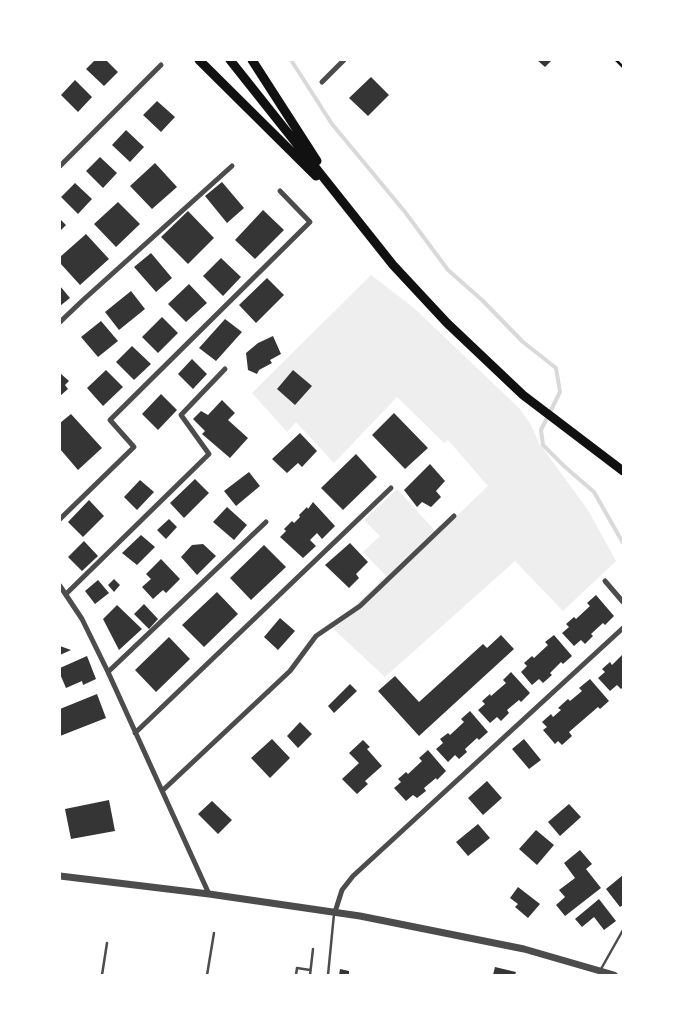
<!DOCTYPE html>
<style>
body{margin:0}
#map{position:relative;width:683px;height:1035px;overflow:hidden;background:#fff;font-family:Roboto,sans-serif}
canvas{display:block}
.frame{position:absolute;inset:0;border:61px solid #fff;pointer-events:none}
</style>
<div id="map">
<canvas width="683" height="1035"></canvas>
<div class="frame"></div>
</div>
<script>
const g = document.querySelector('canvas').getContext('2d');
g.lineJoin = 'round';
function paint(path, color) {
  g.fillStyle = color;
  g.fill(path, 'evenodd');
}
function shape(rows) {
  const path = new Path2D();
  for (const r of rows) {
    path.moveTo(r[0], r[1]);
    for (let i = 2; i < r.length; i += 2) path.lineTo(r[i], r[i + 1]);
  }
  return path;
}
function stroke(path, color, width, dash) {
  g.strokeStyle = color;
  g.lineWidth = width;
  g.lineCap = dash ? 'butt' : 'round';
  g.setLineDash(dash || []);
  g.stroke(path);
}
paint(shape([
 [371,275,414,308,520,409,531,425,539,443,588,510,616,561,563,611,515,561,385,677,328,624,347,613,386,576,363,552,380,536,364,520,397,489,438,534,488,486,448,440,444,443,397,397,334,463,296,422,287,432,252,393]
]), '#eee');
stroke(shape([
 [291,60,332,124,405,212,448,270,482,300,523,342,556,368,560,392,541,430,543,445,564,466,594,492,623,543]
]), '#d9d9d9', 4);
paint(shape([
 [95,60,106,60,118,72,104,86,86,69],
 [537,60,552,60,545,67],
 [371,77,389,95,368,116,349,98],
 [75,80,92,97,78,112,61,95],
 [157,101,175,117,161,132,143,115],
 [126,130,144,147,130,162,112,145],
 [100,157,117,173,103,188,86,171],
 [155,163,177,187,152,209,130,186],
 [222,182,244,208,227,223,205,196],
 [75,183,92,199,78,214,61,197],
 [118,202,140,224,116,247,94,224],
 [263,210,284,230,255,259,235,240],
 [188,211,214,238,188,264,161,237],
 [60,219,66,225,60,231],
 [86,234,109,259,80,285,60,263,60,257],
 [151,253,172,278,156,292,134,267],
 [221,258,241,277,223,296,203,276],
 [267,278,284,295,256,323,239,305],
 [189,284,207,303,186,322,168,304],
 [60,286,70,298,60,306],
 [131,291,145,309,119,330,105,312],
 [162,317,178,333,158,353,142,337],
 [225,319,242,332,216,361,199,348],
 [101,321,118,341,98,357,81,337],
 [273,336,281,354,270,360,272,363,259,370,257,374,248,370,246,353,258,343],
 [132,346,151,364,134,380,116,362],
 [192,359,207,374,193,389,178,374],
 [106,370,123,387,103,406,87,388],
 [293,370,312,386,295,405,277,389],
 [60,373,69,381,65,385,68,389,60,396],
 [161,394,177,410,158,430,142,414],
 [222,400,235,413,228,420,248,438,230,458,202,434,205,431,193,419,201,411,208,415],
 [394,413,428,448,405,469,372,435],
 [71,414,102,448,78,470,60,449,60,423],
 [300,433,317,451,302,467,298,463,287,473,272,459],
 [356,454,377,477,343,510,321,488],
 [430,464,445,481,436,491,441,497,431,507,422,502,417,507,404,490],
 [249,472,260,486,236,506,224,491],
 [195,479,209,493,184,518,170,503],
 [140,480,154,492,137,510,124,497],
 [89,500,104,516,83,537,68,522],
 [313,502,335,526,322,539,317,533,310,540,316,546,303,558,280,537,286,531,284,529,292,521,294,523,300,517,299,515,307,507,308,509],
 [227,507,247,525,234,540,213,522],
 [169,519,177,527,166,539,157,530],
 [141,535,155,547,137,565,122,553],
 [84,541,98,556,82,571,68,557],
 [350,543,368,562,356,574,359,578,349,588,325,565],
 [203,544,216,556,197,575,181,557,192,545],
 [264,545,286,567,251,600,230,578],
 [161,559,180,579,166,593,163,590,153,599,142,587,151,579,146,574],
 [114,579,120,585,114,592,108,585],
 [98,580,109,593,95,604,85,591],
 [217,592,238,614,204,647,182,625],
 [596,595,614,616,605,625,603,623,591,634,593,636,585,644,581,640,574,646,562,633,569,627,566,624,574,617,576,619,590,606,587,603],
 [144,604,158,619,149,629,134,614],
 [117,605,142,629,119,650,103,619],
 [280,618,295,631,278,650,264,637],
 [501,635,514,649,419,736,378,691,395,676,419,702,483,644,487,648],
 [554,635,572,656,563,664,561,662,550,673,552,675,543,683,539,679,532,685,521,672,527,666,524,663,532,656,534,658,548,645,545,642],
 [169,637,190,659,156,692,135,670],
 [60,646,71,650,60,655],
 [623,654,623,687,621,689,617,685,610,691,598,678,605,672,602,669,610,662,612,665],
 [87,656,96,679,83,685,82,681,66,688,60,674,60,668],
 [511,672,530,693,521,702,519,700,507,710,509,713,501,721,497,717,490,723,478,710,485,704,482,701,490,694,491,696,506,683,503,680],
 [590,679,609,701,600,709,598,707,569,732,572,736,562,745,558,741,555,744,543,730,547,727,542,722,551,714,553,717,561,710,558,708,568,699,570,701,582,691,579,688],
 [350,684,357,691,334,713,328,706],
 [97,694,106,718,60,736,60,709],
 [470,711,488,732,479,740,477,738,465,749,467,752,459,759,455,755,448,762,436,749,443,743,440,739,448,733,450,735,464,722,461,719],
 [300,722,312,734,298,748,287,736],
 [272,739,290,758,270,778,251,758],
 [524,739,541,760,529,769,512,749],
 [363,740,370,747,367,749,382,766,365,781,368,784,357,794,342,779,359,763,349,753],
 [428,750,446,771,437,780,436,778,424,788,426,791,417,798,413,795,406,801,394,788,401,782,398,779,406,772,408,774,422,761,419,758],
 [487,781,502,798,483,815,468,798],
 [109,800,115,831,71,839,65,809],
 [212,801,232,820,218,834,198,814],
 [569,804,581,817,560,836,548,822],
 [478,824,490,838,468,856,456,842],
 [536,830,554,845,537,865,519,849],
 [580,850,592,864,586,869,601,888,565,916,556,905,565,897,559,890,575,878,564,863],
 [623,875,623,905,620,907,606,889],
 [518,887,540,904,528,918,515,907,518,904,510,898],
 [599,899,616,921,604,930,594,917,582,927,575,919],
 [495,967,516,972,515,975,493,975],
 [340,969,349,971,349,975,339,975]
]), '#353535');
stroke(shape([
 [616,60,623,67]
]), '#111', 2.5);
stroke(shape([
 [601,969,623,930],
 [102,975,107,943],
 [207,975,214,933],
 [296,975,297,968,310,970],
 [310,975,313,949],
 [328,975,334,914]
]), '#4c4c4c', 2.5);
stroke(shape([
 [322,82,344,60],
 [60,166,161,65],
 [60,322,82,301,232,166],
 [60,519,134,447,110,420,310,222,280,191],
 [605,581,623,602],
 [60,586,82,619,108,672,209,894],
 [66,594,209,454,181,415,225,369],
 [108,672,266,522],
 [135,733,391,488],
 [162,791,290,671,316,636,360,606,454,516],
 [335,912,342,890,353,876,623,628]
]), '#4c4c4c', 5);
stroke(shape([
 [60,876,209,894,360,916,524,949,614,975]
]), '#4c4c4c', 7);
stroke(shape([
 [199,60,316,176],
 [230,60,393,265,447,323,523,395,623,471],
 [252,60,317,161]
]), '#111', 9);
</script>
